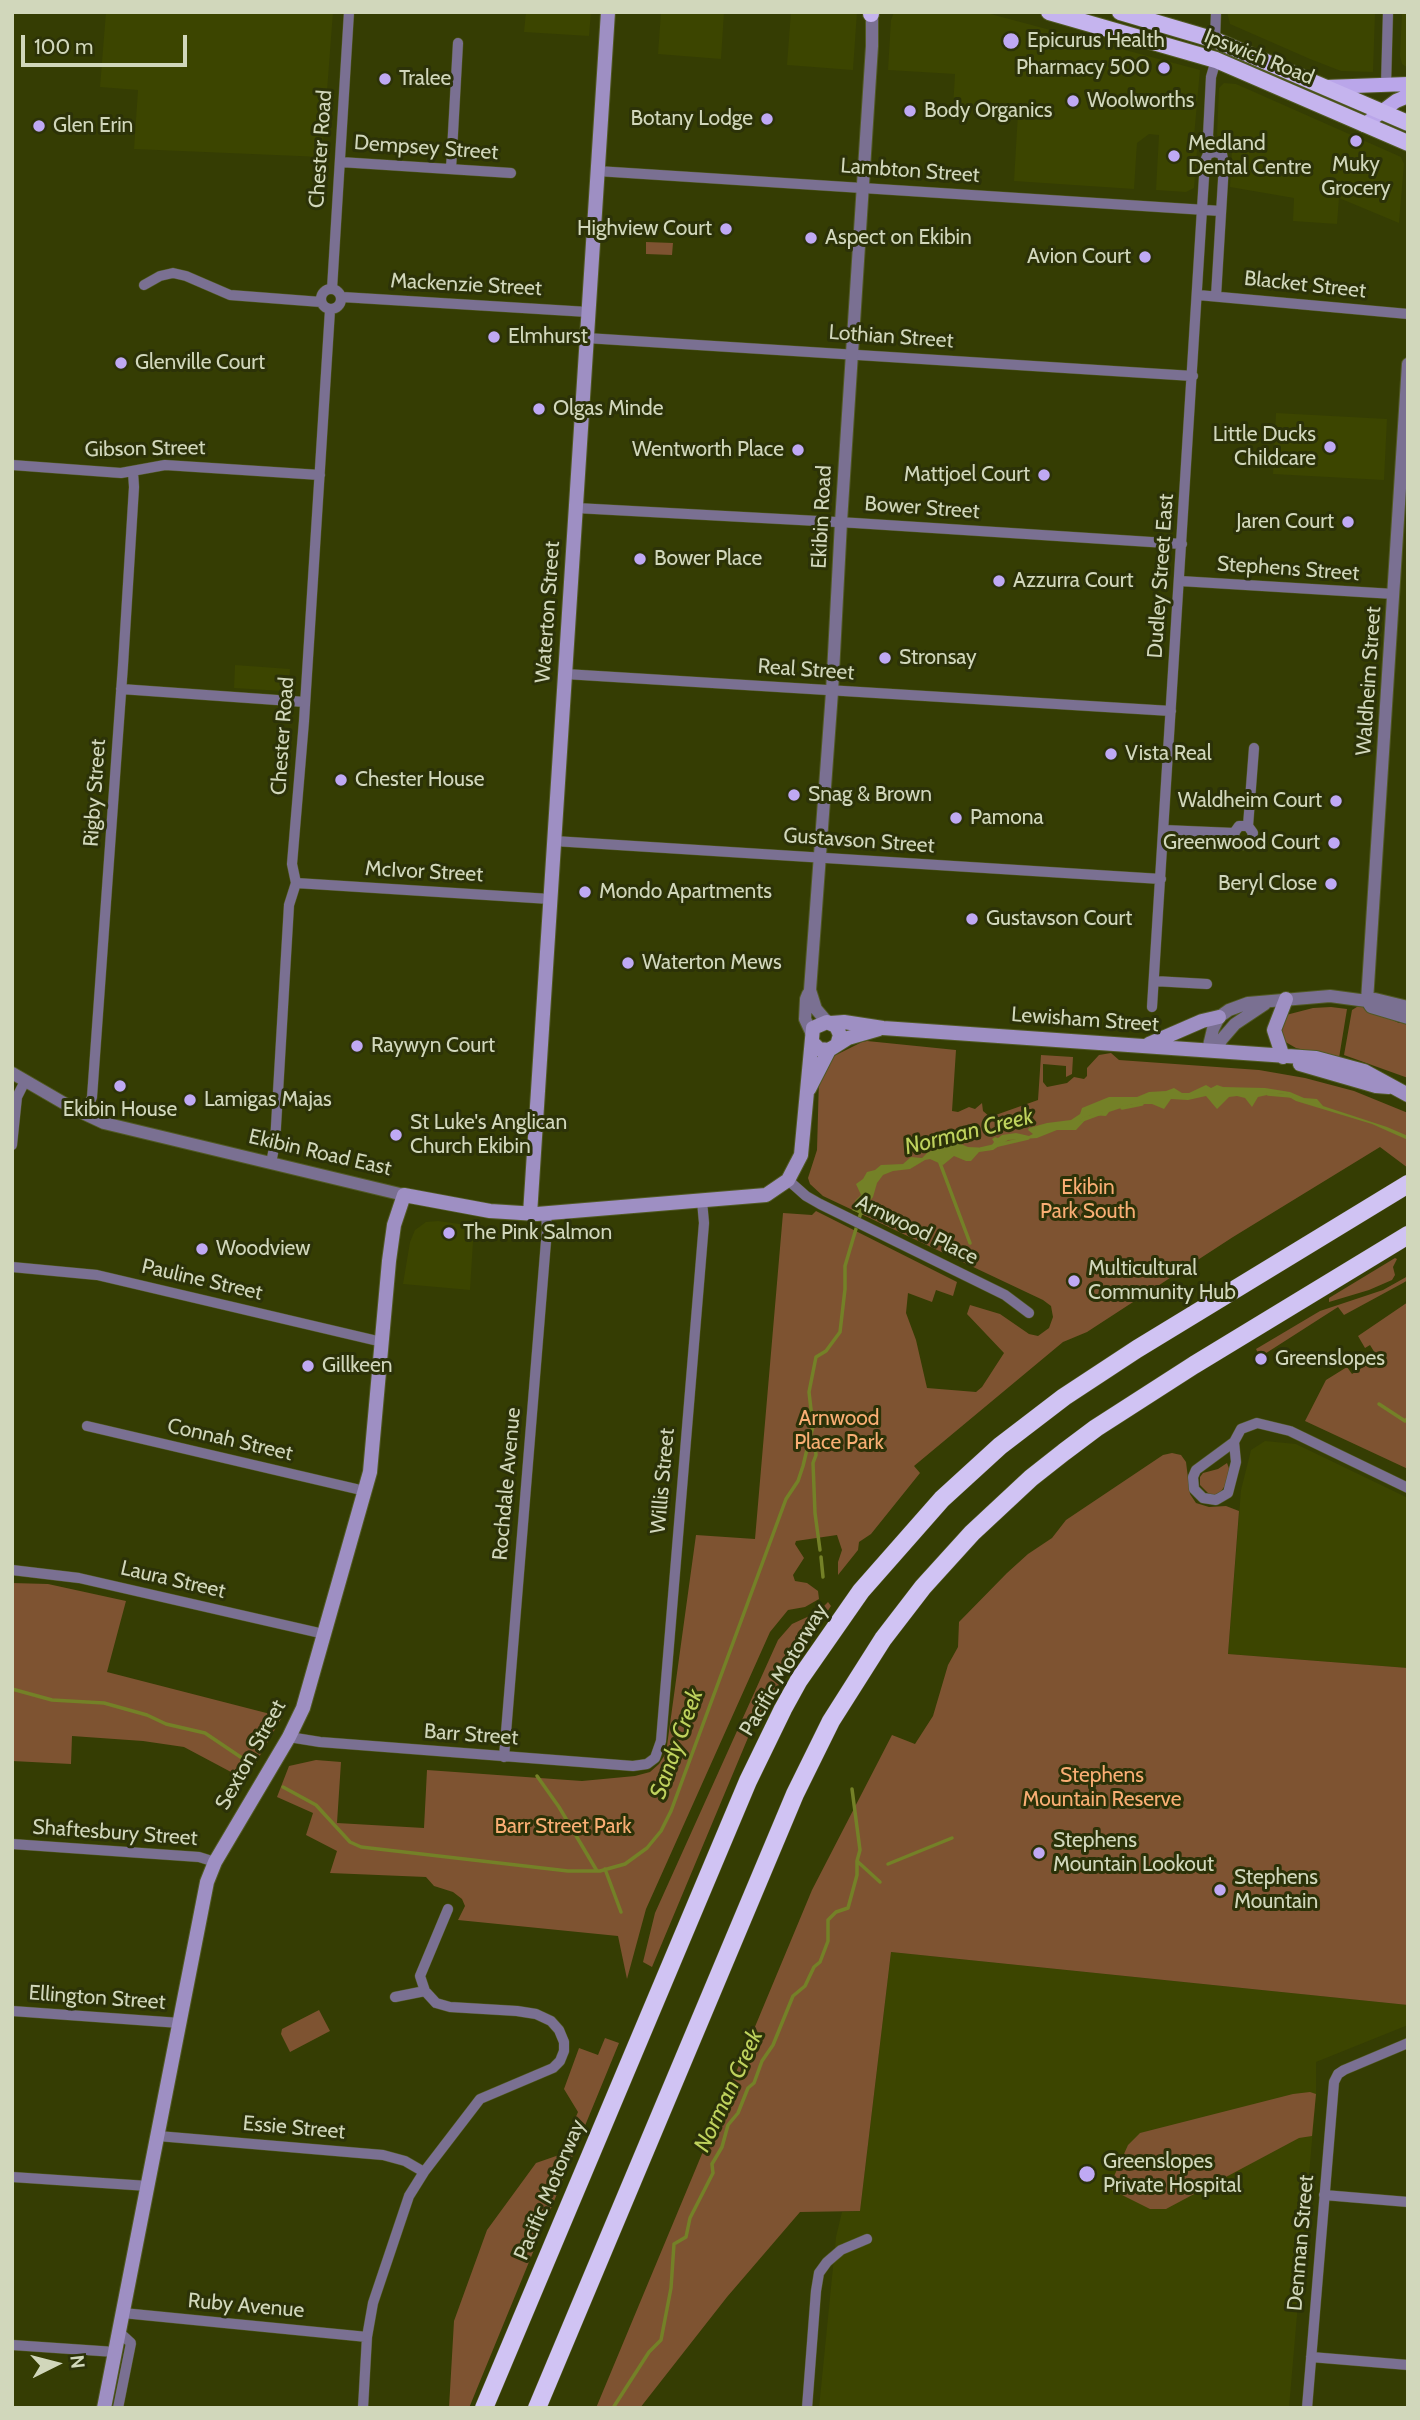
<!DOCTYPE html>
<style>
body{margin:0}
#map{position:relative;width:1420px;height:2420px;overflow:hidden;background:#353d03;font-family:Cabin,sans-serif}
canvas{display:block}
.frame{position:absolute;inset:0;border:14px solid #d1d7bb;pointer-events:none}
.north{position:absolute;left:21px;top:2329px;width:70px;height:70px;-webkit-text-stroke:5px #2c3208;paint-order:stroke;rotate:84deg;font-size:19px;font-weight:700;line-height:28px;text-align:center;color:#d1d7bb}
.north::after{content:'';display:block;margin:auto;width:24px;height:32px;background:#d1d7bb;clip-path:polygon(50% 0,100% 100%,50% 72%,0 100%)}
.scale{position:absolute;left:21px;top:35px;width:166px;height:32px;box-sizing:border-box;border:4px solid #d1d7bb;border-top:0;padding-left:9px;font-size:21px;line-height:24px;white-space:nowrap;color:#d1d7bb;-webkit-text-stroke:5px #2c3208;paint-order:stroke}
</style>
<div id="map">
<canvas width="1420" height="2420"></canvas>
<div class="frame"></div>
<div class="north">N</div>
<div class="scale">100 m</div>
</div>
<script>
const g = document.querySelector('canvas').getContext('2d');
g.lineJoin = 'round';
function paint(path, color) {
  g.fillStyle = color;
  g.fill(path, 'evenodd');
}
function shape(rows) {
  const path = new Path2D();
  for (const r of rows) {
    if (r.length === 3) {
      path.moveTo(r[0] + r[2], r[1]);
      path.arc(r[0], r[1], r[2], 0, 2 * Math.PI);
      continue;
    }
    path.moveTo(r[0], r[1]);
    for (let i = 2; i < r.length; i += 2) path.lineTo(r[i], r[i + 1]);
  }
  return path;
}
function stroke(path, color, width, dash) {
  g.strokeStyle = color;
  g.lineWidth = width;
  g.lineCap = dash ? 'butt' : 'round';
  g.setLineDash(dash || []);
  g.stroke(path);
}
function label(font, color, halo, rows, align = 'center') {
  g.font = font + ' Cabin,sans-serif';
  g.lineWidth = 6;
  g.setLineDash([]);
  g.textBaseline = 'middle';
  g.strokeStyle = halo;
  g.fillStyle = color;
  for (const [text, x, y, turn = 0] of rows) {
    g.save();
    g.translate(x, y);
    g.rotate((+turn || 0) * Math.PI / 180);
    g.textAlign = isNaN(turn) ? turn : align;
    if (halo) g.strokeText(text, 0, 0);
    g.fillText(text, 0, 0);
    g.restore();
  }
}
paint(shape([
 [106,12,333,12,322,157,134,149,138,90,100,87],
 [526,12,591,12,589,36,524,32],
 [661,12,724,12,721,59,658,54],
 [791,12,857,12,853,70,787,65],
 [894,12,983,12,1200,70,1194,137,1198,138,1194,188,1186,192,1156,190,1159,135,1149,134,1137,143,1134,189,1014,181,1018,113,953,108,955,74,888,70,891,20],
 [1227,12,1375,12,1373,72,1341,71,1310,59,1230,24],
 [1402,12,1408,12,1408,68,1402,64,1400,56],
 [1224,83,1236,84,1252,91,1401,157,1404,164,1399,223,1339,198,1337,224,1293,221,1294,198,1230,187,1232,149,1225,146,1218,139,1217,134,1219,88],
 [1276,413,1387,419,1384,480,1273,474],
 [235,665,290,669,289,685,282,691,234,688],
 [438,1221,474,1226,470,1290,403,1284,410,1242,415,1230,426,1222],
 [1265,1441,1296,1444,1408,1498,1408,1668,1228,1654,1241,1490,1251,1450],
 [891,1952,1408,2005,1408,2025,1316,2062,1316,2094,1289,2408,819,2408,836,2237,842,2212,860,2211]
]), '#3c4500');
paint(shape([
 [646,242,673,243,672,255,646,254],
 [1360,1005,1399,1023,1408,1021,1408,1078,1344,1055,1352,1010],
 [1331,1007,1347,1009,1339,1058,1296,1048,1282,1040,1280,1033,1286,1015,1313,1008],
 [867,1041,956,1050,952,1111,958,1112,969,1107,975,1109,982,1103,983,1111,990,1117,1038,1100,1041,1055,1073,1057,1072,1074,1066,1077,1066,1066,1043,1064,1043,1082,1047,1087,1067,1083,1074,1077,1084,1079,1087,1076,1087,1068,1099,1055,1111,1053,1119,1060,1259,1070,1305,1078,1354,1091,1408,1113,1408,1168,1380,1147,1233,1237,1087,1332,1063,1342,914,1466,920,1473,871,1534,859,1542,858,1550,838,1575,838,1562,842,1550,837,1535,796,1541,795,1544,804,1558,793,1575,795,1581,807,1583,818,1591,819,1599,805,1607,788,1610,770,1632,646,1909,627,1979,618,1936,458,1920,465,1906,462,1899,453,1892,434,1886,426,1877,330,1873,337,1851,306,1835,313,1813,277,1797,289,1766,316,1760,341,1762,337,1823,424,1828,427,1770,582,1781,635,1776,650,1772,659,1764,666,1753,696,1535,755,1539,783,1213,812,1215,816,1211,957,1282,953,1296,936,1290,932,1302,908,1293,906,1313,916,1340,927,1388,976,1392,982,1387,1004,1353,967,1314,970,1305,1000,1314,1029,1334,1038,1336,1049,1328,1053,1317,1051,1306,1043,1300,823,1196,810,1184,808,1178,817,1150,819,1079,825,1074,830,1060,834,1056,862,1042],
 [1395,1258,1397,1259,1393,1267,1395,1275,1392,1280,1369,1290,1329,1302,1329,1298],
 [1408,1276,1408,1280,1403,1283,1344,1315,1338,1307,1260,1357,1256,1349,1320,1311,1383,1290],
 [1408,1302,1408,1469,1305,1421,1326,1380,1347,1367,1352,1374,1378,1358,1370,1345,1365,1348,1358,1336],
 [1172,1453,1181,1455,1186,1462,1190,1494,1196,1503,1209,1507,1226,1506,1239,1511,1228,1654,1408,1668,1408,2005,891,1952,860,2211,800,2212,727,2297,640,2408,596,2408,812,1890,892,1735,915,1744,933,1716,948,1665,958,1647,959,1622,1007,1573,1028,1554,1052,1538,1066,1520,1163,1455],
 [1227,1463,1230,1471,1226,1484,1220,1493,1211,1496,1200,1485,1200,1477,1203,1473,1218,1469],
 [12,1583,48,1584,126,1601,107,1672,282,1717,246,1780,184,1747,143,1741,72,1736,71,1764,12,1761],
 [828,1602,831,1606,755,1721,652,1967,643,1962,655,1913,778,1640,792,1624,818,1612],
 [319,2010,330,2031,290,2052,281,2034,282,2029],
 [605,2038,619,2043,469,2408,449,2408,454,2321,487,2230,536,2163,559,2155,578,2112,564,2089,579,2048,598,2055],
 [1310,2092,1316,2094,1312,2136,1299,2138,1166,2209,1150,2209,1112,2190,1111,2183,1128,2145,1140,2133,1293,2094]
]), '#7e5331');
paint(shape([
 [1206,1085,1211,1088,1217,1085,1223,1087,1265,1088,1290,1092,1304,1098,1317,1099,1323,1106,1387,1127,1408,1136,1408,1140,1372,1124,1296,1101,1284,1094,1276,1093,1258,1097,1252,1107,1245,1098,1237,1096,1229,1097,1217,1109,1206,1096,1188,1100,1171,1099,1164,1109,1152,1104,1133,1104,1109,1112,1106,1116,1090,1115,1076,1130,1057,1130,1037,1138,1008,1140,993,1150,979,1152,971,1161,966,1161,954,1156,943,1165,930,1159,925,1160,910,1169,893,1171,883,1175,877,1183,873,1197,867,1204,863,1215,852,1210,855,1207,855,1201,861,1195,856,1184,863,1179,867,1172,875,1170,881,1165,903,1164,911,1157,922,1158,928,1152,945,1146,949,1139,968,1147,990,1148,994,1142,992,1139,995,1137,998,1138,1002,1135,1016,1133,1029,1136,1033,1134,1028,1130,1029,1128,1047,1123,1071,1120,1080,1114,1082,1108,1109,1097,1137,1097,1149,1092,1166,1091,1174,1088,1182,1093,1189,1093]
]), '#748127');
stroke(shape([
 [1268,1094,1291,1096],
 [1122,1108,1142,1104],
 [1082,1120,1101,1113],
 [981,1149,1028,1138],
 [940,1163,970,1243],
 [1379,1404,1405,1421,1408,1418],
 [820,1550,815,1513,813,1463,816,1455,815,1444,810,1437,813,1427,809,1392,816,1357,826,1351,840,1332,845,1289,845,1266,861,1212],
 [821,1557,823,1577],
 [12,1689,52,1700,104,1703,147,1715,166,1724,205,1733,245,1760,251,1767],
 [537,1776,559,1807,597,1871],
 [283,1787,316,1805,350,1842,361,1847,568,1871,600,1871,625,1864,647,1848,661,1831,671,1811,786,1499,798,1481,803,1466,810,1437],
 [857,1861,880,1882],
 [888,1864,952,1838],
 [605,1869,621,1912],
 [613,2408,649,2352,661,2340,671,2288,674,2244,686,2237,690,2218,713,2173,712,2164,722,2147,728,2125,738,2113,748,2088,754,2083,762,2061,773,2045,793,1996,805,1986,814,1967,820,1962,828,1941,828,1920,836,1912,848,1908,857,1875,857,1861,860,1850,852,1789]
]), '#748127', 3.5);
const minor = shape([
 [1215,40,1216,12],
 [1216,60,1211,77,1208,136,1214,152,1222,154,1224,164,1216,296],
 [1386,85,1388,12],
 [340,162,511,173],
 [451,169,458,43],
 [597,171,1221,211],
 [144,285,160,276,173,273,186,276,230,295,321,302],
 [331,299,10],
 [332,289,349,12],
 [1198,295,1408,314],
 [342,297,588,312],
 [586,338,1193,376],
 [12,465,121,473,165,465,320,475],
 [576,508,855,523,1182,544],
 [1180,581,1394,594],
 [565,674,1171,711],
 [121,689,305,702],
 [1248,826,1239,826,1234,833,1236,842,1244,845,1251,842,1253,833,1248,826,1254,748],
 [1164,830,1234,833],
 [554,841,1161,879],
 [296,883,550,899],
 [1154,981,1207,984],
 [1152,1007,1205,161,1208,154,1214,152],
 [85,1115,92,1097,123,665,134,487,133,472],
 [12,1145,17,1097,25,1081],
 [271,1163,275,1143,289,905,296,883,292,864,304,721,330,310],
 [788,1180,806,1196,820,1204,1005,1295,1029,1313],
 [12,1267,97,1275,382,1342],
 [87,1426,365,1491],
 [1234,1442,1236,1462,1228,1493,1216,1500,1203,1498,1194,1489,1193,1477,1196,1470,1234,1442,1241,1429,1257,1423,1290,1431,1408,1488],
 [12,1570,79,1578,324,1634],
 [289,1737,320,1742,633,1766,647,1764,655,1758,661,1741,704,1223,702,1201],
 [504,1757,547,1229,546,1214],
 [12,1844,199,1857,215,1862],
 [395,1997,425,1991],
 [12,2011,180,2023],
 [158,2136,383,2155,405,2161,424,2172],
 [12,2177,148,2186],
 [1324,2195,1408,2202],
 [123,2313,367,2337],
 [12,2345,115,2352],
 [1311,2357,1408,2365],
 [118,2408,131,2343,119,2332],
 [363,2408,367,2337,373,2303,409,2196,424,2172,480,2099,553,2068,560,2061,564,2051,564,2042,559,2030,551,2021,536,2014,517,2011,450,2007,436,2003,425,1991,420,1976,448,1909],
 [807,2408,816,2291,819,2273,827,2262,841,2250,867,2239],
 [1307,2408,1334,2082,1338,2074,1344,2070,1408,2043]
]);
const tertiary = shape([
 [808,994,806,999,805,1019,811,1032],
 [1367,1001,1408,364],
 [1367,1001,1371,1007,1408,1018],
 [827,1022,816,1009,810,990,832,692,841,522,872,46,872,12],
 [1208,1050,1213,1029,1219,1017,1229,1010,1248,1003,1330,996,1367,1001,1375,999,1408,1007],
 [1216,1050,1222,1039,1235,1024,1265,1004],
 [12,1073,74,1109,104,1123,404,1195]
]);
const secondary = shape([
 [831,1023,844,1022,883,1028,1316,1058,1364,1071,1408,1095],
 [812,1042,819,1049,829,1050,848,1038,879,1029],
 [1149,1044,1202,1021,1219,1017],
 [1283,1057,1274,1030,1286,999],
 [1300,1064,1376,1086,1389,1087],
 [809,1089,829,1050],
 [530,1214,608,12],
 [104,2408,207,1882,215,1862,289,1737,303,1708,370,1472,389,1261,394,1225,404,1195,490,1211,537,1214,766,1195,788,1180,801,1155,813,1028,827,1022,836,1026,840,1035,837,1045]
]);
const primary = shape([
 [1325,87,1408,84],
 [1364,125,1396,101,1408,96]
]);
const trunk = shape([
 [871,12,871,14],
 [1049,12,1216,60,1408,143],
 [1120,12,1215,40,1408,123]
]);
const motorway = shape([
 [484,2408,748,1781,783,1709,799,1680,861,1591,942,1499,1000,1446,1064,1397,1137,1349,1408,1184],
 [537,2408,795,1794,831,1721,883,1639,923,1587,972,1533,1031,1478,1064,1452,1096,1428,1194,1365,1408,1235]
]);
stroke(minor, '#515924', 11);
stroke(tertiary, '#515924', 14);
stroke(secondary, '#515924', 16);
stroke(primary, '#515924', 16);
stroke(trunk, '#515924', 18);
stroke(motorway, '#515924', 19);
stroke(minor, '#7a7092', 10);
stroke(tertiary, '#7a7092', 12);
stroke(secondary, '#9e8fc3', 14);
stroke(primary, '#baa6ea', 14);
stroke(trunk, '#c5b4ee', 16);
stroke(motorway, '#d0c3f3', 18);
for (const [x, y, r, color] of [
 [1011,41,9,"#bfa9f4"],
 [1164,68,7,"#bfa9f4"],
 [385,79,7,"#bfa9f4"],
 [1073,101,7,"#bfa9f4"],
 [910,111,7,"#bfa9f4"],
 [767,119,7,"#bfa9f4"],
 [39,126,7,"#bfa9f4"],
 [1356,141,7,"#bfa9f4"],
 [1174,156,7,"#bfa9f4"],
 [726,229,7,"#bfa9f4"],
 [811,238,7,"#bfa9f4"],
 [1145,257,7,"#bfa9f4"],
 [494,337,7,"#bfa9f4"],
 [121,363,7,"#bfa9f4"],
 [539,409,7,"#bfa9f4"],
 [1330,447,7,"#bfa9f4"],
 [798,450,7,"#bfa9f4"],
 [1044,475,7,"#bfa9f4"],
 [1348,522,7,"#bfa9f4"],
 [640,559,7,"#bfa9f4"],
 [999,581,7,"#bfa9f4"],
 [885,658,7,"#bfa9f4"],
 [1111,754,7,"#bfa9f4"],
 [341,780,7,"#bfa9f4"],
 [794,795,7,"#bfa9f4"],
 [1336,801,7,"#bfa9f4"],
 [956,818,7,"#bfa9f4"],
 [1334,843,7,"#bfa9f4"],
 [1331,884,7,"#bfa9f4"],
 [585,892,7,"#bfa9f4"],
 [972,919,7,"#bfa9f4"],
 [628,963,7,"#bfa9f4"],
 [357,1046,7,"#bfa9f4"],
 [120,1086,7,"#bfa9f4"],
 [190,1100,7,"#bfa9f4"],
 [396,1135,7,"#bfa9f4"],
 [449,1233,7,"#bfa9f4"],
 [202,1249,7,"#bfa9f4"],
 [1074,1281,7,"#bfa9f4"],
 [1261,1359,7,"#bfa9f4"],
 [308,1366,7,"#bfa9f4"],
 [1039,1853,7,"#bfa9f4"],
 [1220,1890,7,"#bfa9f4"],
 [1087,2174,9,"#bfa9f4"]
]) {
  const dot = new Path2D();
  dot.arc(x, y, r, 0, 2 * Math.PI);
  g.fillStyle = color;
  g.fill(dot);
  stroke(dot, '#2c3208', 2.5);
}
label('21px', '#d1d7bb', '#2c3208', [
 ["Epicurus Health",1027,41],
 ["Pharmacy 500",1150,68,"right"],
 ["Tralee",399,79],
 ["Woolworths",1087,101],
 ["Body Organics",924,111],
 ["Botany Lodge",753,119,"right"],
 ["Glen Erin",53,126],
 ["Medland",1188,144],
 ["Dental Centre",1188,168],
 ["Muky",1356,165,"center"],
 ["Grocery",1356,189,"center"],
 ["Highview Court",712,229,"right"],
 ["Aspect on Ekibin",825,238],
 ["Avion Court",1131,257,"right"],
 ["Elmhurst",508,337],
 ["Glenville Court",135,363],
 ["Olgas Minde",553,409],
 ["Little Ducks",1316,435,"right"],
 ["Childcare",1316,459,"right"],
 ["Wentworth Place",784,450,"right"],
 ["Mattjoel Court",1030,475,"right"],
 ["Jaren Court",1334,522,"right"],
 ["Bower Place",654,559],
 ["Azzurra Court",1013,581],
 ["Stronsay",899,658],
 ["Vista Real",1125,754],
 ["Chester House",355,780],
 ["Snag & Brown",808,795],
 ["Waldheim Court",1322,801,"right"],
 ["Pamona",970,818],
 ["Greenwood Court",1320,843,"right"],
 ["Beryl Close",1317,884,"right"],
 ["Mondo Apartments",599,892],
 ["Gustavson Court",986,919],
 ["Waterton Mews",642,963],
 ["Raywyn Court",371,1046],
 ["Lamigas Majas",204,1100],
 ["Ekibin House",120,1110,"center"],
 ["St Luke's Anglican",410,1123],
 ["Church Ekibin",410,1147],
 ["The Pink Salmon",463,1233],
 ["Woodview",216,1249],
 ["Multicultural",1088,1269],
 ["Community Hub",1088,1293],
 ["Greenslopes",1275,1359],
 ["Gillkeen",322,1366],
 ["Stephens",1053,1841],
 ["Mountain Lookout",1053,1865],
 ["Stephens",1234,1878],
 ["Mountain",1234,1902],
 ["Greenslopes",1103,2162],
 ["Private Hospital",1103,2186]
], 'left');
label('21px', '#d1d7bb', '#2c3208', [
 ["Ipswich Road",1259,57,22],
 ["Dempsey Street",426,148,4],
 ["Chester Road",321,149,-86],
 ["Lambton Street",910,171,4],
 ["Mackenzie Street",466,285,3],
 ["Blacket Street",1305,285,6],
 ["Lothian Street",891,337,4],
 ["Gibson Street",145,449,-1],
 ["Bower Street",922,508,4],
 ["Ekibin Road",822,517,-87],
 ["Stephens Street",1288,569,4],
 ["Dudley Street East",1161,576,-86],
 ["Waterton Street",548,612,-86],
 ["Real Street",806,670,4],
 ["Waldheim Street",1369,681,-86],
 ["Chester Road",283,736,-86],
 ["Rigby Street",95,793,-86],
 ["Gustavson Street",859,841,4],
 ["McIvor Street",424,872,3],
 ["Lewisham Street",1085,1020,4],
 ["Ekibin Road East",320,1153,13],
 ["Arnwood Place",917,1230,26],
 ["Pauline Street",202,1280,13],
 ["Connah Street",230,1440,13],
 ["Willis Street",663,1481,-85],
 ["Rochdale Avenue",507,1484,-85],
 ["Laura Street",173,1580,13],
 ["Pacific Motorway",784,1670,-59],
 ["Barr Street",471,1735,4],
 ["Sexton Street",251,1755,-61],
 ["Shaftesbury Street",115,1833,4],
 ["Ellington Street",97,1998,4],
 ["Essie Street",294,2128,5],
 ["Pacific Motorway",550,2190,-67],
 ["Denman Street",1301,2243,-85],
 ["Ruby Avenue",246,2306,5]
]);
label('21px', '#f9ae74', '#2c3208', [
 ["Ekibin",1088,1188],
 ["Park South",1088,1212],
 ["Arnwood",839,1419],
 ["Place Park",839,1443],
 ["Stephens",1102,1776],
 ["Mountain Reserve",1102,1800],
 ["Barr Street Park",563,1827]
]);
label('italic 23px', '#bfd25d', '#2c3208', [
 ["Norman Creek",969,1132,-14],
 ["Sandy Creek",677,1744,-70],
 ["Norman Creek",729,2091,-65]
]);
</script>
